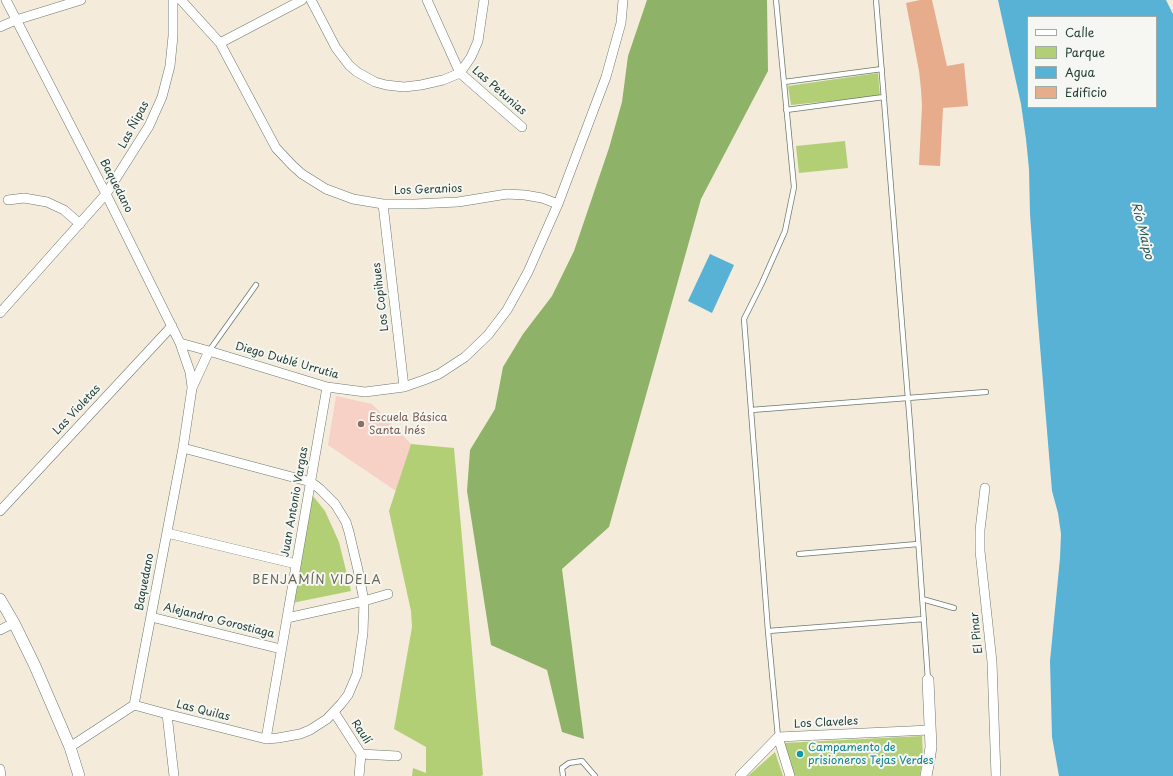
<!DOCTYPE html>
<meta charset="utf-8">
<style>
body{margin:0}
#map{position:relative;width:1173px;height:776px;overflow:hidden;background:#f4ebdb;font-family:"Playpen Sans",sans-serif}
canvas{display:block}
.legend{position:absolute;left:1027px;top:16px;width:130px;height:92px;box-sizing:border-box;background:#f6f6f2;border:1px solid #a0aca6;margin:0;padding:5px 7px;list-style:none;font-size:12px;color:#1f3d34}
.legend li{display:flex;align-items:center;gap:8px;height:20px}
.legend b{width:20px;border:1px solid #a0aca6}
</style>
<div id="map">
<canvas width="1173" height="776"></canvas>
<ul class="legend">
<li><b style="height:5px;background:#fff"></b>Calle</li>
<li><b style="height:11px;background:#b3cf76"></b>Parque</li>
<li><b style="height:11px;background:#57b2d5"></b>Agua</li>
<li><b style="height:11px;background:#e7ac8b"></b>Edificio</li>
</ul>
</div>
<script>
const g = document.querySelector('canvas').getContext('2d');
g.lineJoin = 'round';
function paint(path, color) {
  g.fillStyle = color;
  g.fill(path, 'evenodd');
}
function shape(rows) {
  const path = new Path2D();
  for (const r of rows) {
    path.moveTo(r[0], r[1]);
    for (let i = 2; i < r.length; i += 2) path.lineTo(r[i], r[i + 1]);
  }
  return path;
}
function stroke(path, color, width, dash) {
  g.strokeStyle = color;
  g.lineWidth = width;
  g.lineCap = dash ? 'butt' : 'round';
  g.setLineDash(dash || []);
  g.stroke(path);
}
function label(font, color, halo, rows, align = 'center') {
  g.font = font + ' "Playpen Sans",sans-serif';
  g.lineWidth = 4;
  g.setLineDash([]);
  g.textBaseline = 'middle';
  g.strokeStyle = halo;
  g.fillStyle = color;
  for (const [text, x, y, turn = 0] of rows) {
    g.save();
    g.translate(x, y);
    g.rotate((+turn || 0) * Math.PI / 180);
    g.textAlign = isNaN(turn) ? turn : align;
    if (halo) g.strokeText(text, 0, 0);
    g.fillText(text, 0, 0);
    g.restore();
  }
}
paint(shape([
 [336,396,372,404,411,444,396,491,328,445]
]), '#f7d1c6');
paint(shape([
 [878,73,880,96,791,105,788,86],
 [845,141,848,168,799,173,796,146],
 [411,444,454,448,483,775,481,776,412,776,413,768,426,773,426,747,394,729,412,627,411,611,389,511],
 [313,496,325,511,339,542,351,591,292,603],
 [922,736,923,755,920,776,795,776,784,743],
 [775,752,783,776,748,776]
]), '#b3cf76');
paint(shape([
 [647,0,767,0,768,71,701,199,609,527,562,569,584,739,562,732,547,670,491,645,467,491,470,450,495,409,503,367,523,334,552,296,574,251,609,148,622,102,628,56]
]), '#8eb267');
paint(shape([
 [998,0,1166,0,1173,14,1173,776,1059,776,1052,737,1050,661,1060,558,1061,534,1058,513,1052,491,1037,310,1030,214,1029,169,1026,139,1021,104],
 [1028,17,1156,17,1156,107,1028,107],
 [710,254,734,265,712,313,688,301]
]), '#57b2d5');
paint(shape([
 [920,0,932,0,947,66,964,63,968,106,943,108,940,166,919,165,922,106,921,89,919,71,906,3]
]), '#e7ac8b');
const service = shape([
 [776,0,794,187,785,231,762,283,744,319,768,631,778,737],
 [876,0,910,424,928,680],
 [784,82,882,69],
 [786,110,884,97],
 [209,351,256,285],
 [751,410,986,392],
 [799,554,918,544],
 [922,599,954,608],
 [768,631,924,619],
 [563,776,562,768,569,763,582,761,595,776]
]);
const minor = shape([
 [6,0,106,194,180,343,190,372,192,387],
 [181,0,220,43,276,148,293,166,302,174,326,189,353,199,383,204,415,204,458,202,507,194,525,195,542,198,558,204],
 [311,0,336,48,349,65,357,72,375,82,386,85,404,87,421,85,443,80,460,73,471,57,478,41,484,0],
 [427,0,460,73,522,127],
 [0,27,16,20,81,0],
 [220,43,302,0],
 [8,200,24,198,47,202,64,210,80,224],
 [383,204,404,387],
 [0,313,106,194,149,126,162,97,170,66,173,36,173,0],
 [180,343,209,351,327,387,365,392,404,387,424,380,439,374,465,357,488,335,507,310,528,272,558,204,606,77,621,23,623,0],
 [985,488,980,530,980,551,992,662,996,776],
 [0,511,172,326],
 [167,533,296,564],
 [151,617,281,649],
 [287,618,364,601,388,594],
 [0,630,14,623],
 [134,705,167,714,266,739,278,738,300,734,310,730,327,719,341,704,348,695,357,674,363,633,364,601,358,570,349,532,346,522,335,504,320,489,311,482,183,448],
 [334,712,361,754],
 [167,714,174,776],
 [778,737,790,776],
 [266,739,327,387],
 [70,747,134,705,183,448,192,388,209,351],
 [361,754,397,756],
 [0,769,1,776],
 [359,776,361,754],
 [740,776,778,737,930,730]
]);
const tertiary = shape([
 [0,599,14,623,35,666,70,747,79,776],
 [926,776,929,760,931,747,928,680]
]);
stroke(service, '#6a7a6e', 6);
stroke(minor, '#6a7a6e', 10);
stroke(tertiary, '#6a7a6e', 12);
stroke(service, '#fff', 4.5);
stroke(minor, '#fff', 9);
stroke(tertiary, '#fff', 11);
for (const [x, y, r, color] of [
 [361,424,4,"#8d6e63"],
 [800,754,4,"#0f9aa8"]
]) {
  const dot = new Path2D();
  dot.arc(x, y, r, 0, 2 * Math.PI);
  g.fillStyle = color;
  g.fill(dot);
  stroke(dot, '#f6f6f2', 1.5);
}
label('11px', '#1f3d34', '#f6f6f2', [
 ["Las Petunias",499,91,41],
 ["Las Ñipas",134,125,-62],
 ["Baquedano",116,186,63],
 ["Los Geranios",428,190,-2],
 ["Los Copihues",381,297,-97],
 ["Diego Dublé Urrutia",287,361,16],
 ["Las Violetas",77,410,-47],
 ["Juan Antonio Vargas",295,502,-80],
 ["Baquedano",145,582,-79],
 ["Alejandro Gorostiaga",219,621,14],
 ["El Pinar",977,633,-96],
 ["Las Quilas",203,711,14],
 ["Los Claveles",826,723,-3],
 ["Raulí",361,732,57]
]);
label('11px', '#785e54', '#f6f6f2', [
 ["Escuela Básica",369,418],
 ["Santa Inés",369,431]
], 'left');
label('11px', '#0d838f', '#f6f6f2', [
 ["Campamento de",808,748],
 ["prisioneros Tejas Verdes",808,761]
], 'left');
label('italic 12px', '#2d5a5c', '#f6f6f2', [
 ["Río Maipo",1142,231,76]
]);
g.letterSpacing = '1px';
label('12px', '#656452', '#f6f6f2', [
 ["BENJAMÍN VIDELA",317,581]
]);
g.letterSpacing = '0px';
</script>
